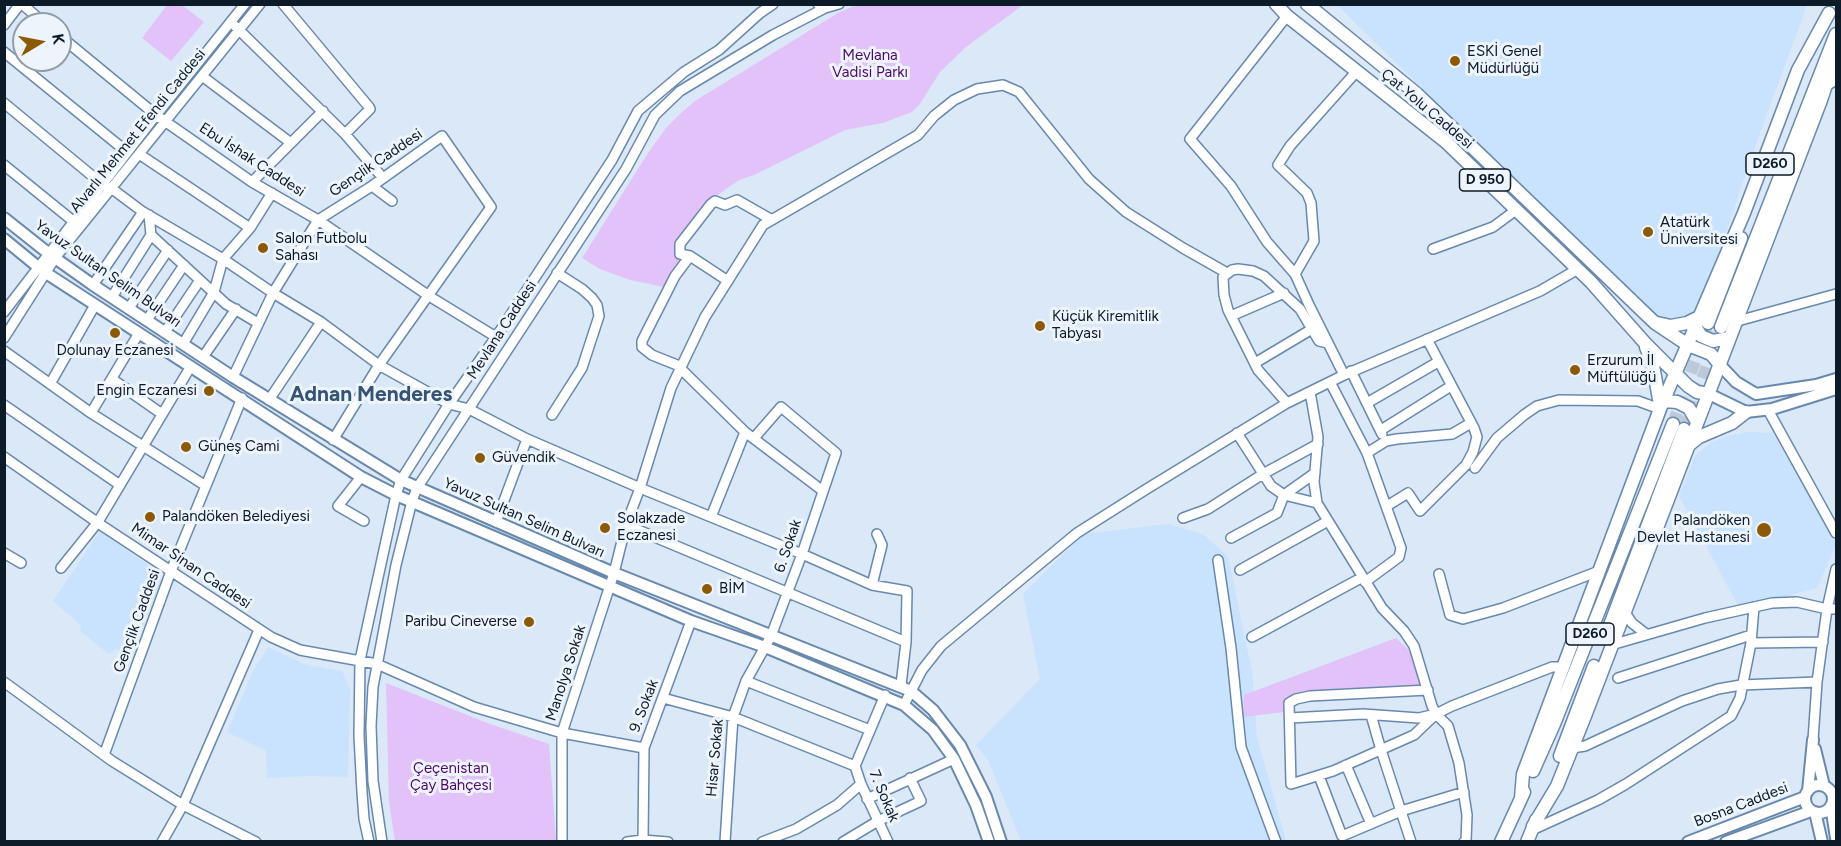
<!DOCTYPE html>
<meta charset="utf-8">
<style>
body{margin:0}
#map{position:relative;width:1841px;height:846px;overflow:hidden;background:#dae8f8;font-family:Figtree,sans-serif}
canvas{display:block}
.frame{position:absolute;inset:0;border:6px solid #0d1a28;pointer-events:none}
.north{position:absolute;left:12px;top:12px;width:60px;height:60px;box-sizing:border-box;background:#edf4fc;border:2px solid #939da7;border-radius:50%;rotate:80deg;font-size:16px;font-weight:700;line-height:24px;text-align:center;color:#0d1a28}
.north::after{content:'';display:block;margin:auto;width:21px;height:27px;background:#8c5a04;clip-path:polygon(50% 0,100% 100%,50% 72%,0 100%)}
</style>
<div id="map">
<canvas width="1841" height="846"></canvas>
<div class="frame"></div>
<div class="north">K</div>
</div>
<script>
const g = document.querySelector('canvas').getContext('2d');
g.lineJoin = 'round';
function paint(path, color) {
  g.fillStyle = color;
  g.fill(path, 'evenodd');
}
function shape(rows) {
  const path = new Path2D();
  for (const r of rows) {
    if (r.length === 3) {
      path.moveTo(r[0] + r[2], r[1]);
      path.arc(r[0], r[1], r[2], 0, 2 * Math.PI);
      continue;
    }
    path.moveTo(r[0], r[1]);
    for (let i = 2; i < r.length; i += 2) path.lineTo(r[i], r[i + 1]);
  }
  return path;
}
function stroke(path, color, width, dash) {
  g.strokeStyle = color;
  g.lineWidth = width;
  g.lineCap = dash ? 'butt' : 'round';
  g.setLineDash(dash || []);
  g.stroke(path);
}
function label(font, color, halo, rows, align = 'center') {
  g.font = font + ' Figtree,sans-serif';
  g.lineWidth = 6;
  g.setLineDash([]);
  g.textBaseline = 'middle';
  g.strokeStyle = halo;
  g.fillStyle = color;
  for (const [text, x, y, turn = 0] of rows) {
    g.save();
    g.translate(x, y);
    g.rotate((+turn || 0) * Math.PI / 180);
    g.textAlign = isNaN(turn) ? turn : align;
    if (halo) g.strokeText(text, 0, 0);
    g.fillText(text, 0, 0);
    g.restore();
  }
}
paint(shape([
 [1337,5,1807,5,1752,155,1700,310,1677,320,1666,321,1657,317],
 [1749,432,1773,433,1836,541,1836,545,1817,588,1740,609,1679,496,1695,456,1710,443,1727,436],
 [1168,524,1203,534,1228,557,1252,672,1257,737,1286,841,1021,841,988,760,976,745,1040,679,1023,594,1084,534],
 [100,531,157,572,161,581,130,658,116,649,109,654,80,631,81,625,53,601],
 [268,647,306,665,342,671,350,688,348,777,310,776,267,778,266,751,227,732,253,671]
]), '#c9e2fd');
paint(shape([
 [858,4,1023,5,966,47,940,72,920,104,912,112,883,123,845,130,754,175,739,180,719,194,677,248,678,259,685,262,669,288,630,280,600,269,582,258,648,153,666,128,681,113,695,101,838,13],
 [167,5,182,5,204,22,171,61,142,38],
 [1396,638,1412,653,1419,673,1421,688,1347,688,1292,695,1285,698,1284,712,1243,717,1244,695],
 [386,683,490,724,549,744,556,841,395,841,389,802]
]), '#e3c2f9');
stroke(shape([
 [1673,424,1707,327],
 [1684,429,1721,327]
]), '#bbc9d9', 12, [12, 6]);
const minor = shape([
 [22,4,45,24],
 [283,4,369,107,370,109,345,134,383,178],
 [818,4,825,8,839,4],
 [1287,16,1190,139,1231,186,1267,242,1295,274],
 [4,25,20,4],
 [235,26,345,134],
 [60,36,156,115,252,182,318,220,429,296,496,337],
 [4,52,127,152],
 [202,76,291,143],
 [1826,86,1836,80],
 [4,103,102,184,111,188,143,212,223,259,273,293,321,322,379,365,449,404,469,409,527,439,640,488,802,554,872,585,907,591,906,642,901,685],
 [139,154,250,228],
 [4,165,73,221],
 [252,182,323,111],
 [372,186,392,201],
 [149,215,151,235,226,304,258,323],
 [1433,249,1493,227,1516,210],
 [690,256,675,276,642,341,642,347,652,355,677,365,745,432,823,491],
 [728,281,690,256,680,254,680,244,711,204,715,201,725,205,737,200,772,220],
 [93,285,143,212],
 [112,297,151,235],
 [129,308,168,250],
 [4,312,156,115,245,4],
 [1231,316,1284,293],
 [147,320,184,265],
 [1734,322,1836,294],
 [165,332,200,280],
 [4,338,55,258,260,4],
 [183,344,214,292,223,259,250,228,272,193],
 [4,351,91,413,206,486],
 [203,357,236,309],
 [1255,363,1312,329],
 [1351,371,1382,434],
 [1344,375,1310,307,1295,274,1314,241,1311,203,1307,193,1278,165,1290,146,1357,71],
 [233,377,273,293,318,220,372,186,442,136,491,207,379,365,333,440],
 [112,379,162,414],
 [1330,382,1367,453,1401,548,1399,557,1365,582],
 [50,384,95,305],
 [1310,392,1318,437,1314,482,1317,503,1382,608,1404,631,1414,646,1432,706,1436,714,1448,726,1459,763,1467,815,1466,841,1464,842],
 [269,400,321,322],
 [1287,403,1258,370,1228,310,1224,295,1223,277,1232,270,1238,269,1253,271,1264,276,1300,309,1319,341,1328,343],
 [1367,403,1438,362],
 [4,405,120,485],
 [1768,410,1836,533],
 [91,413,139,333],
 [552,415,582,368,599,316,597,305,592,298,582,289,557,273],
 [1381,430,1451,386],
 [1237,433,1271,486,1284,495,1317,503],
 [1367,453,1386,441,1397,439,1452,434,1471,423],
 [4,457,101,525,271,637,300,650,377,664,474,707,562,733,644,748],
 [1475,468,1497,438,1524,415,1537,406,1559,400,1638,401,1660,409],
 [361,477,338,506,364,521],
 [1387,506,1408,493,1420,511,1466,465,1473,452,1477,437,1474,428,1427,339],
 [711,517,745,432],
 [1183,518,1208,509,1263,474,1318,444],
 [496,522,527,439],
 [626,525,906,642],
 [1231,538,1277,513,1284,495,1315,473],
 [4,553,21,563],
 [1218,560,1231,648,1241,747,1276,842],
 [61,568,98,522,191,366],
 [1240,570,1328,521],
 [1439,574,1450,615,1463,619,1503,608,1599,571],
 [872,585,882,545,877,534],
 [1624,611,1632,623,1646,634],
 [1252,637,1361,578],
 [1751,643,1823,642],
 [1611,645,1705,618,1772,603,1797,602,1827,609,1836,609],
 [1618,678,1751,635],
 [746,681,870,730],
 [4,682,112,761,183,805,256,842],
 [1428,690,1310,696,1296,699,1289,703,1291,784,1333,771,1414,735,1436,714],
 [885,695,855,766,861,784,888,842],
 [663,698,733,717,855,766],
 [904,705,922,670,941,646,1077,533,1145,490,1287,403,1344,375,1540,291,1578,269],
 [1371,715,1381,750,1411,842],
 [1290,718,1363,714,1419,718,1436,714,1452,706,1552,667,1563,667],
 [1813,740,1817,682,1827,609,1836,569],
 [1572,748,1585,746,1682,701,1718,689,1741,685,1817,682],
 [104,755,171,571,242,398],
 [1346,765,1371,824],
 [1319,776,1342,836,1401,811,1464,792],
 [867,799,954,759],
 [1532,830,1598,800,1626,784,1731,716,1740,698,1751,643,1754,607],
 [162,842,183,805,259,630],
 [369,842,364,819,362,792,359,736,360,660,396,495,401,480,449,404,496,337,612,160,638,111,684,72,719,50,760,13,773,4],
 [382,842,373,781,371,726,373,687,396,565,412,501,417,488,626,169,655,115,680,91,773,35,825,8],
 [562,842,562,733,614,573,626,525,640,488,671,388,705,317,763,225,918,135,934,116,954,100,977,89,1003,85,1019,92,1089,179,1126,212,1183,248,1227,273],
 [627,842,643,840,668,842],
 [643,842,644,748,691,621],
 [725,842,733,717,746,681,771,636,802,554,836,453,781,407,754,438],
 [762,842,796,829,837,805,861,784],
 [843,842,878,821,921,801,910,778]
]);
const major = shape([
 [4,218,48,253,93,285,233,377,401,480,614,573,911,691,933,710,960,745,986,797,1001,842],
 [4,239,43,271,361,477,396,495,691,621,765,647,904,705,933,730,954,759,976,805,989,842],
 [1720,365,1736,382,1756,394,1816,385,1836,379],
 [1709,394,1746,412,1772,409,1836,389],
 [1815,749,1824,786],
 [1819,799,14],
 [1808,791,1813,740],
 [1831,806,1836,838],
 [1815,812,1822,842],
 [1688,842,1805,797],
 [1726,842,1811,811]
]);
const highway = shape([
 [1276,4,1287,16,1446,142,1591,282,1645,343,1688,386,1697,392,1709,394],
 [1307,4,1417,94,1655,323,1688,345,1711,354,1720,365],
 [1657,323,1671,326,1687,323,1699,317],
 [1708,323,1741,238],
 [1695,326,1701,336,1713,341,1729,338],
 [1721,327,1836,34],
 [1646,347,1653,365,1660,405],
 [1664,401,1677,402,1689,408,1697,422],
 [1689,445,1699,437,1732,423,1746,412],
 [1607,633,1684,429],
 [1560,756,1594,666],
 [1533,771,1554,724,1673,424],
 [1521,798,1523,774,1660,409,1744,213,1798,70,1829,13],
 [1533,826,1557,786,1585,716,1821,100,1836,55],
 [1501,842,1524,792],
 [1527,842,1536,820]
]);
stroke(minor, '#6889ad', 12);
stroke(major, '#6889ad', 14);
stroke(highway, '#6889ad', 15);
stroke(minor, '#fff', 9);
stroke(major, '#fff', 10);
stroke(highway, '#fff', 12);
for (const [x, y, r, color] of [
 [1455,61,6,"#8c5a04"],
 [1648,232,6,"#8c5a04"],
 [263,248,6,"#8c5a04"],
 [1040,326,6,"#8c5a04"],
 [115,333,6,"#8c5a04"],
 [1575,370,6,"#8c5a04"],
 [209,391,6,"#8c5a04"],
 [186,447,6,"#8c5a04"],
 [480,458,6,"#8c5a04"],
 [150,517,6,"#8c5a04"],
 [605,528,6,"#8c5a04"],
 [1764,530,8,"#8c5a04"],
 [707,589,6,"#8c5a04"],
 [529,622,6,"#8c5a04"]
]) {
  const dot = new Path2D();
  dot.arc(x, y, r, 0, 2 * Math.PI);
  g.fillStyle = color;
  g.fill(dot);
  stroke(dot, '#edf4fc', 2);
}
for (const [x, y, w] of [
 [1770,164,48],
 [1485,180,51],
 [1590,634,48]
]) {
  const box = new Path2D();
  box.roundRect(x - w / 2, y - 11, w, 22, 4.5);
  g.fillStyle = '#edf4fc';
  g.fill(box);
  stroke(box, '#0d1a28', 1.5);
}
label('bold 14px', '#0d1a28', null, [
 ["D260",1770,164],
 ["D 950",1485,180],
 ["D260",1590,634]
]);
label('15px', '#0d1a28', '#edf4fc', [
 ["ESKİ Genel",1467,52],
 ["Müdürlüğü",1467,69],
 ["Atatürk",1660,223],
 ["Üniversitesi",1660,240],
 ["Salon Futbolu",275,239],
 ["Sahası",275,256],
 ["Küçük Kiremitlik",1052,317],
 ["Tabyası",1052,334],
 ["Dolunay Eczanesi",115,351,"center"],
 ["Erzurum İl",1587,361],
 ["Müftülüğü",1587,378],
 ["Engin Eczanesi",197,391,"right"],
 ["Güneş Cami",198,447],
 ["Güvendik",492,458],
 ["Palandöken Belediyesi",162,517],
 ["Solakzade",617,519],
 ["Eczanesi",617,536],
 ["Palandöken",1750,521,"right"],
 ["Devlet Hastanesi",1750,538,"right"],
 ["BİM",719,589],
 ["Paribu Cineverse",517,622,"right"]
], 'left');
label('15px', '#50086f', '#edf4fc', [
 ["Mevlana",870,56],
 ["Vadisi Parkı",870,73],
 ["Çeçenistan",451,769],
 ["Çay Bahçesi",451,786]
]);
label('15px', '#0d1a28', '#edf4fc', [
 ["Çat Yolu Caddesi",1427,109,40],
 ["Alvarlı Mehmet Efendi Caddesi",138,131,-51],
 ["Ebu İshak Caddesi",252,160,33],
 ["Gençlik Caddesi",376,163,-34],
 ["Yavuz Sultan Selim Bulvarı",108,274,35],
 ["Mevlana Caddesi",502,330,-57],
 ["Yavuz Sultan Selim Bulvarı",524,518,24],
 ["6. Sokak",788,546,-71],
 ["Mimar Sinan Caddesi",191,566,34],
 ["Gençlik Caddesi",137,621,-70],
 ["Manolya Sokak",566,673,-72],
 ["9. Sokak",644,706,-69],
 ["Hisar Sokak",715,758,-85],
 ["7. Sokak",884,796,67],
 ["Bosna Caddesi",1741,805,-21]
]);
label('bold 21px', '#355475', '#edf4fc', [
 ["Adnan Menderes",371,395]
]);
</script>
